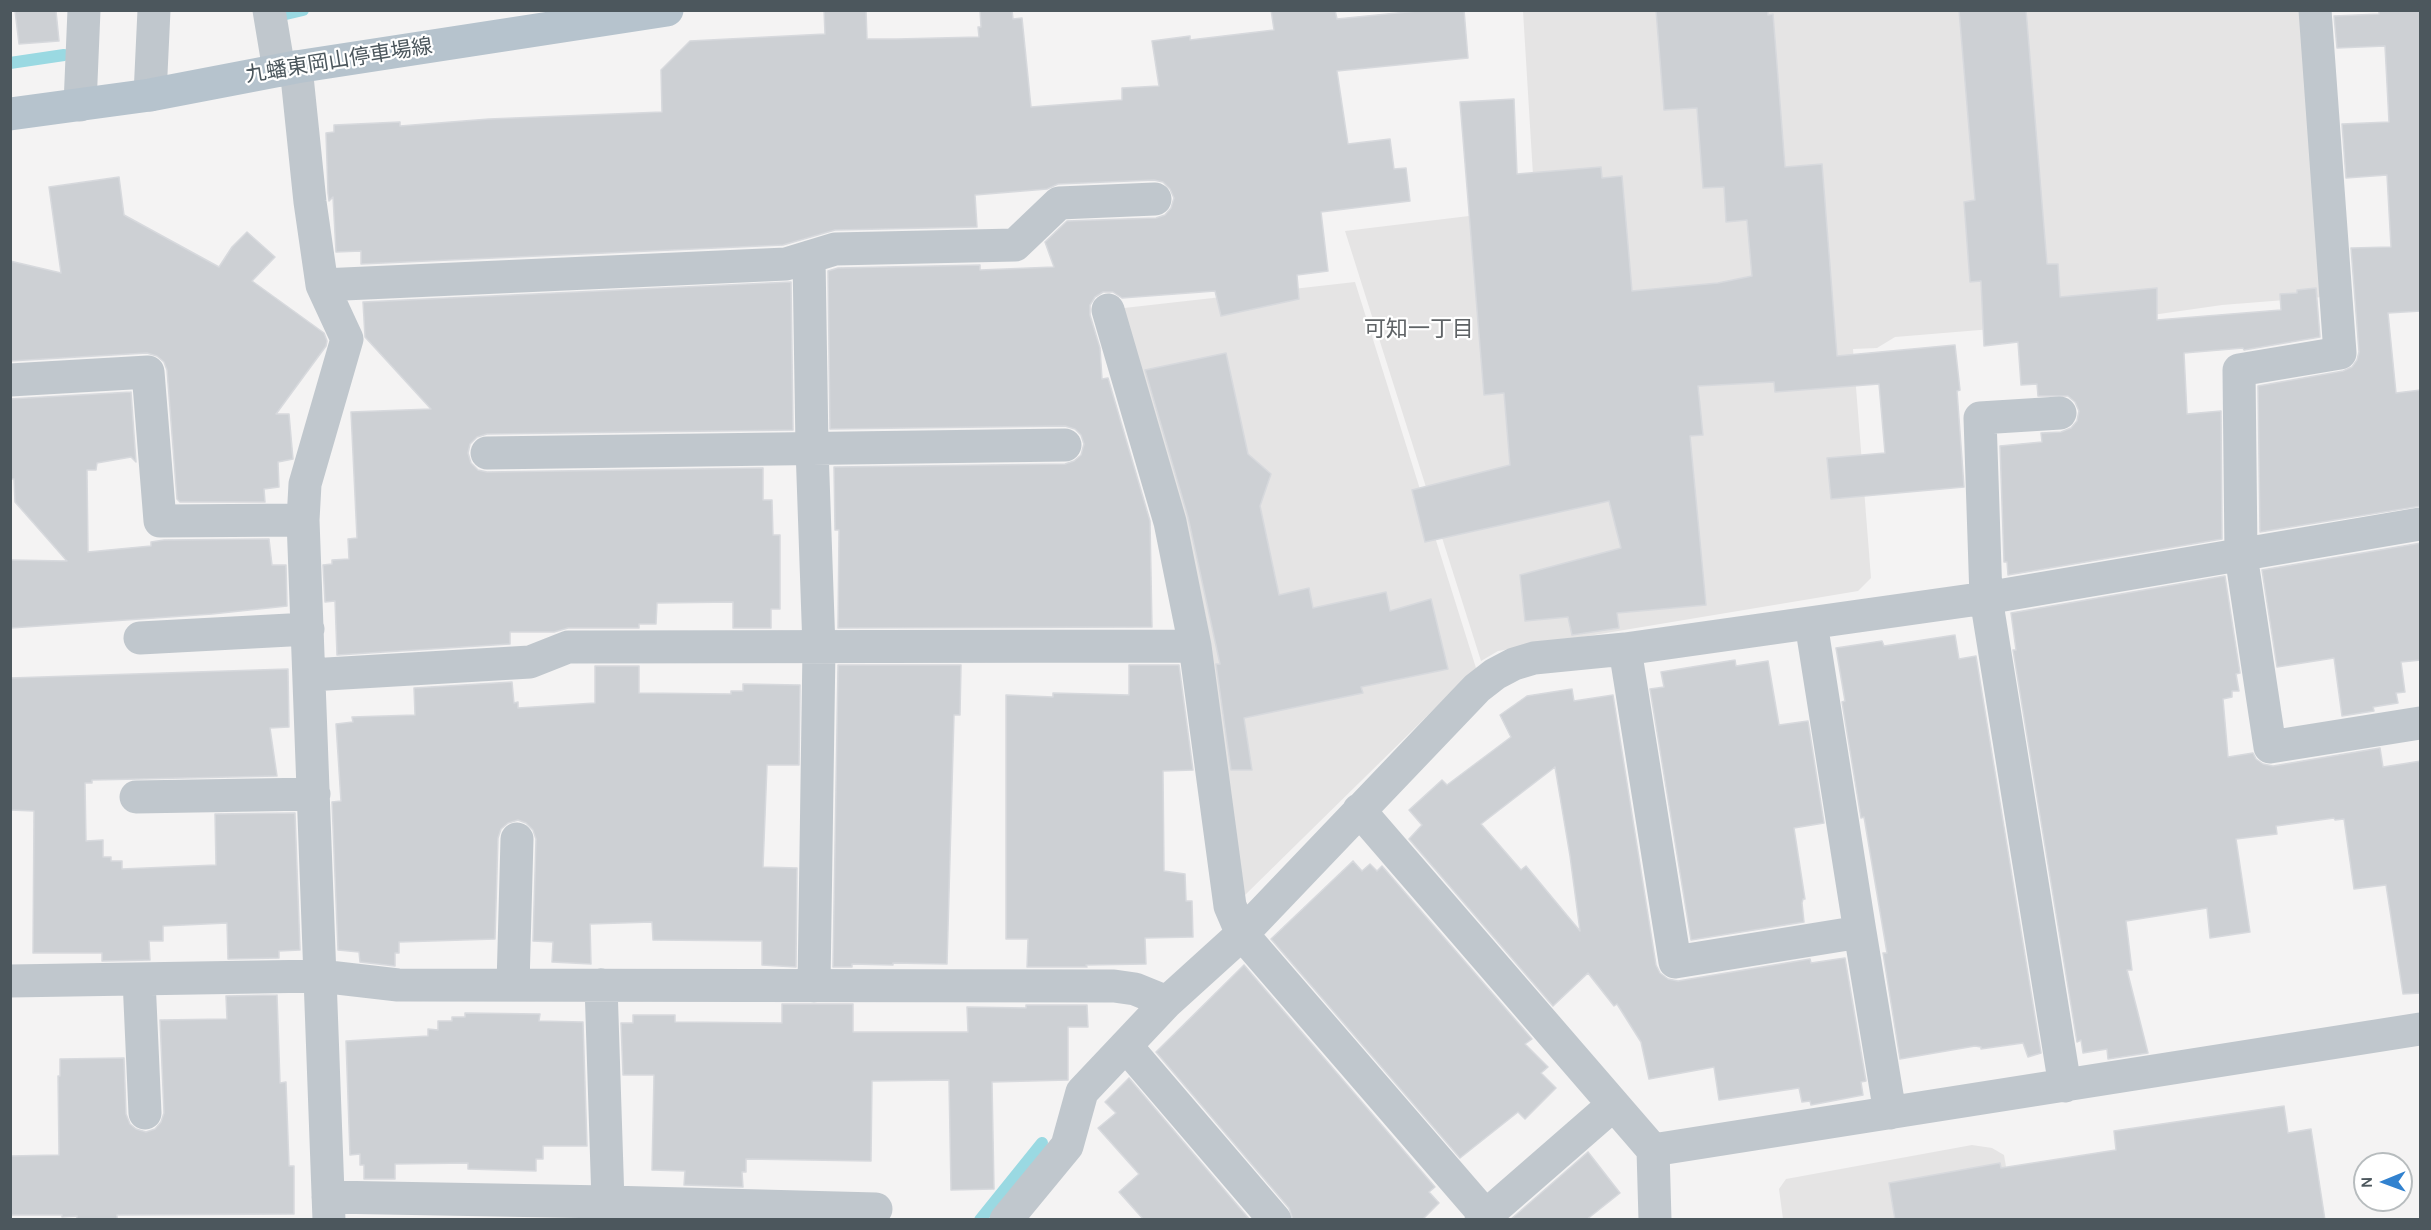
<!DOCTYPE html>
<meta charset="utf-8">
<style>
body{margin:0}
#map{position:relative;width:2431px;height:1230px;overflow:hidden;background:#f4f3f3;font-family:Karla,sans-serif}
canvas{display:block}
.frame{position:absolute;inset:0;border:12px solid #4c575d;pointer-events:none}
.north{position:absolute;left:2353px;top:1152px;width:60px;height:60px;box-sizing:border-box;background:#fff;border:2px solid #b7bcbe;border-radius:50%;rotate:269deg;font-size:16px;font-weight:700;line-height:24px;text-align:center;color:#4c575d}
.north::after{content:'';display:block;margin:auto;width:21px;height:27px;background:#3282cf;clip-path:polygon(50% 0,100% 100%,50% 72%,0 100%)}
</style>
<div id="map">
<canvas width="2431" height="1230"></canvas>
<div class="frame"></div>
<div class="north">N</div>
</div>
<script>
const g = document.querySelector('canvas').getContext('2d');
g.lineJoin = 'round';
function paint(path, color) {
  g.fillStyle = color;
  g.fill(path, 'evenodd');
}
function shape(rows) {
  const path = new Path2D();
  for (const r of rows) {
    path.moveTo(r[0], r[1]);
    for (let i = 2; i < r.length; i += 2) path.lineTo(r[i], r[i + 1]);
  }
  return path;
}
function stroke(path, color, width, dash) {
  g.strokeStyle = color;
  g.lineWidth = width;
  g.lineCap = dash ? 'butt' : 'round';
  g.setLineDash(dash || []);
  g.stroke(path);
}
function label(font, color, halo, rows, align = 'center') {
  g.font = font + ' Karla,"Noto Sans JP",sans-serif';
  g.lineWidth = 4.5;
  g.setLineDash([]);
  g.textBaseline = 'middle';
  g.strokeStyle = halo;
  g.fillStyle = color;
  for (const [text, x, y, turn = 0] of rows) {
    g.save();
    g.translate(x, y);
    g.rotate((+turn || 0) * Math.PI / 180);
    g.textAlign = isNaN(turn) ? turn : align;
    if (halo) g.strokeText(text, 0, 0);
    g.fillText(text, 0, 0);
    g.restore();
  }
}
paint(shape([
 [1523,11,2302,11,2323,297,2222,305,2138,317,1895,337,1877,348,1853,349,1871,578,1858,591,1498,651,1481,661,1345,231,1535,208],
 [1355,282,1476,668,1244,896,1223,758,1207,623,1176,493,1124,308],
 [1972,1145,1992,1148,2004,1155,2015,1219,1783,1219,1779,1189,1786,1179]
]), '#e5e4e4');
stroke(shape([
 [286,14,303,10],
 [10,63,64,55],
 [980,1220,1042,1143]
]), '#9ad9e2', 12);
const building = shape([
 [824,10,866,10,867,39,897,39,979,37,978,27,981,27,980,10,1012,10,1013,19,1022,18,1031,107,1122,100,1122,88,1159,86,1152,41,1190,36,1190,40,1274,30,1271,10,1335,10,1337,19,1427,10,1464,10,1468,58,1337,71,1348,144,1390,139,1394,169,1406,168,1410,201,1321,212,1328,271,1297,275,1299,299,1221,316,1215,291,1122,298,1113,292,1103,292,1095,297,1090,305,1090,315,1100,348,1102,379,1108,378,1150,521,1152,627,838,628,839,530,835,530,834,467,1065,464,1074,461,1081,455,1084,444,1081,435,1075,429,1065,426,830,429,828,271,838,268,980,265,980,270,1054,267,1045,242,1067,221,1156,218,1165,215,1171,208,1174,198,1170,189,1163,182,1154,180,1058,184,1047,189,975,195,977,227,835,230,783,245,361,264,361,251,336,252,333,197,329,201,328,193,326,133,334,132,334,125,400,122,400,126,489,119,662,112,661,70,690,41,825,34,824,10],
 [1656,10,1768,10,1768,15,1773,14,1785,167,1822,164,1837,356,1955,345,1960,390,1957,391,1964,487,1831,499,1827,458,1885,453,1879,384,1775,392,1774,382,1698,386,1703,435,1690,436,1706,605,1617,613,1619,628,1572,635,1568,617,1525,621,1520,575,1621,548,1609,501,1425,542,1412,490,1510,465,1504,393,1484,395,1460,102,1514,99,1517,174,1601,167,1602,178,1622,176,1632,291,1718,283,1752,276,1747,220,1726,222,1724,187,1703,188,1697,108,1664,110,1656,10],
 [1959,10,2026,10,2047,264,2058,264,2060,297,2157,288,2157,320,2281,310,2280,294,2297,293,2297,290,2316,288,2320,337,2244,350,2243,348,2184,353,2187,414,2221,411,2222,539,2008,575,2007,562,2004,562,2000,446,2042,442,2041,433,2061,432,2071,428,2077,421,2079,411,2075,402,2068,396,2038,396,2037,384,2021,385,2018,342,1984,346,1981,281,1970,282,1964,202,1975,200,1959,10],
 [2379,10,2421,10,2421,311,2388,313,2396,393,2421,390,2421,506,2260,532,2258,386,2343,371,2352,367,2357,360,2359,352,2351,248,2391,247,2387,175,2346,178,2342,124,2389,122,2385,46,2337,48,2334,16,2379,14,2379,10],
 [15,11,56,11,59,41,19,44,15,11],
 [119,177,124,215,219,267,232,247,247,232,275,257,252,281,324,333,327,341,326,346,276,414,289,414,293,459,278,462,279,487,264,489,265,502,180,502,177,499,167,370,164,362,157,356,147,353,10,361,10,261,61,273,49,187,119,177],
 [791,282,793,430,487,434,477,437,470,444,468,453,471,463,478,470,487,472,763,468,763,500,772,500,773,535,780,535,780,609,771,609,771,628,733,628,733,602,657,603,656,624,639,624,639,628,568,628,554,632,510,632,510,644,337,655,335,601,325,602,323,565,332,564,332,560,349,559,348,539,357,538,351,412,431,409,365,337,363,302,791,282],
 [1226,353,1248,454,1271,474,1260,506,1279,595,1309,588,1313,608,1386,592,1390,611,1431,599,1448,669,1361,687,1363,693,1244,718,1252,770,1231,770,1216,664,1220,664,1188,517,1145,370,1226,353],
 [131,392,136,462,131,457,97,463,96,470,87,470,88,552,151,546,151,542,164,540,269,539,272,565,286,565,287,606,212,614,11,628,10,560,67,561,15,502,14,479,10,479,10,399,131,392],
 [2421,543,2421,660,2401,662,2405,692,2396,693,2398,703,2373,707,2374,711,2342,716,2334,658,2277,667,2262,570,2421,543],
 [2225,576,2240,673,2236,674,2239,691,2232,691,2232,697,2223,699,2228,757,2253,753,2256,759,2263,764,2273,766,2380,748,2383,767,2421,761,2421,993,2403,994,2386,885,2354,889,2344,819,2335,820,2334,818,2276,826,2277,834,2236,839,2250,932,2210,938,2207,908,2126,921,2132,970,2127,970,2148,1053,2108,1059,2107,1049,2083,1053,2081,1040,2077,1042,2013,650,2016,650,2011,613,2225,576],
 [1955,635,1959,659,1976,656,2041,1053,2028,1057,2023,1043,1981,1049,1981,1047,1975,1046,1900,1059,1883,953,1887,953,1864,817,1861,818,1842,702,1845,701,1836,648,1882,641,1884,646,1955,635],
 [1735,660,1736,666,1768,661,1779,725,1808,721,1824,823,1794,828,1805,899,1803,899,1802,903,1804,922,1691,940,1650,689,1664,687,1661,672,1735,660],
 [838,665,961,665,960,715,954,715,947,964,893,963,893,965,852,964,852,967,833,967,838,665],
 [1129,665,1179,665,1193,770,1163,771,1164,871,1185,874,1186,901,1192,901,1193,937,1145,938,1146,964,1086,965,1087,967,1027,967,1028,939,1006,939,1006,695,1053,697,1053,693,1129,695,1129,665],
 [595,666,639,666,639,693,731,694,731,691,743,691,743,684,800,685,799,765,767,765,763,867,797,868,796,967,762,965,762,941,653,940,652,922,590,924,591,964,552,962,553,942,533,941,536,839,533,830,526,823,518,820,508,823,501,829,498,838,495,939,399,942,399,953,395,953,395,966,360,962,359,952,338,950,332,802,341,801,336,724,353,722,352,717,415,715,414,688,512,682,514,703,518,702,518,708,595,703,595,666],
 [288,669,289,727,270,728,277,776,92,780,92,783,85,783,86,841,103,840,103,857,111,857,111,861,122,861,122,869,216,865,215,814,295,813,300,950,279,951,279,958,228,959,227,923,163,926,163,941,149,941,150,960,102,961,102,953,33,953,34,811,10,810,10,678,288,669],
 [1572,689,1574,701,1613,695,1656,965,1660,973,1668,979,1678,981,1810,959,1811,963,1845,958,1866,1081,1861,1082,1863,1095,1811,1105,1810,1101,1802,1102,1799,1088,1719,1100,1714,1067,1649,1079,1641,1042,1617,1004,1614,1006,1588,973,1553,1006,1409,839,1422,825,1409,810,1442,780,1447,785,1511,737,1500,715,1527,696,1572,689],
 [1555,767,1570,856,1580,931,1526,866,1521,870,1481,824,1555,767],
 [1353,861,1362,871,1370,864,1377,871,1382,866,1532,1039,1525,1044,1548,1067,1541,1073,1556,1088,1525,1119,1518,1112,1460,1158,1271,939,1353,861],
 [1244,965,1435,1187,1429,1192,1439,1203,1422,1220,1293,1220,1289,1208,1156,1052,1244,965],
 [277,995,280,1083,286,1082,289,1166,294,1166,294,1214,117,1215,117,1219,77,1219,77,1216,62,1217,62,1215,10,1215,10,1156,59,1155,58,1076,60,1076,60,1059,124,1058,126,1114,130,1124,136,1129,146,1132,155,1129,161,1122,164,1113,160,1020,227,1019,226,996,277,995],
 [782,1004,853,1004,853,1032,968,1032,967,1007,1026,1008,1026,1005,1087,1005,1088,1027,1068,1027,1068,1080,992,1082,994,1189,951,1190,949,1080,872,1081,871,1161,746,1159,746,1172,742,1172,743,1187,684,1185,685,1171,652,1170,654,1075,623,1075,621,1023,633,1023,633,1015,675,1015,675,1022,782,1023,782,1004],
 [465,1013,540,1014,539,1021,583,1022,587,1146,543,1146,543,1159,536,1159,536,1171,468,1169,468,1163,395,1164,395,1179,364,1179,364,1165,360,1165,360,1154,350,1155,346,1041,428,1036,428,1029,438,1030,438,1021,452,1021,452,1017,465,1017,465,1013],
 [1129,1078,1250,1220,1144,1220,1119,1192,1139,1174,1098,1128,1116,1113,1105,1102,1129,1078],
 [2284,1106,2288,1133,2311,1129,2325,1220,1895,1220,1889,1183,2000,1163,2001,1168,2116,1150,2114,1131,2284,1106],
 [1588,1152,1620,1193,1586,1220,1510,1220,1588,1152]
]);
paint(building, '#cdd0d4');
stroke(building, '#d7d9dd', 1.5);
stroke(shape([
 [269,10,279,70],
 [2315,10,2340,353,2239,370,2241,555,2270,747,2420,723],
 [296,67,310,202,322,285,347,339,305,484,303,520,329,1220],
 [150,95,154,10],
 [80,105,84,10],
 [809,257,812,448,819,648,814,986],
 [322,285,786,264,835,249,1015,245,1059,203,1155,199],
 [1108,310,1170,522,1195,646,1230,906,1242,934,1485,1215],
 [10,380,148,372,160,521,303,520],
 [2060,413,1980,418,1986,598,2065,1086],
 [487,453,1065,445],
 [1811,623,1860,932],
 [140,638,308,629],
 [1625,649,1675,962,1860,932,1890,1113],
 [310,675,530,662,568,647,1195,646],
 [136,797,314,794],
 [1359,810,1653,1150,2420,1029],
 [139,979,145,1113],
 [10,981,320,976,398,985,1114,986,1135,989,1167,1002],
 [513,985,517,839],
 [1126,1046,1275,1220],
 [1653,1150,1655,1220],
 [328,1197,608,1202,601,985],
 [608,1202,876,1209],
 [1006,1220,1067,1146,1082,1092,1167,1002,1242,934,1477,688,1495,674,1514,664,1534,658,1625,649,1986,598,2420,524],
 [1481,1220,1613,1105]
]), '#c0c7cd', 33);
stroke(shape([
 [10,114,150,95,296,67,667,10]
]), '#b6c3cd', 33);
label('21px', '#4c575d', '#fff', [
 ["九蟠東岡山停車場線",339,61,-9]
]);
label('22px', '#5f6366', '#fff', [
 ["可知一丁目",1419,330]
]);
</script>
